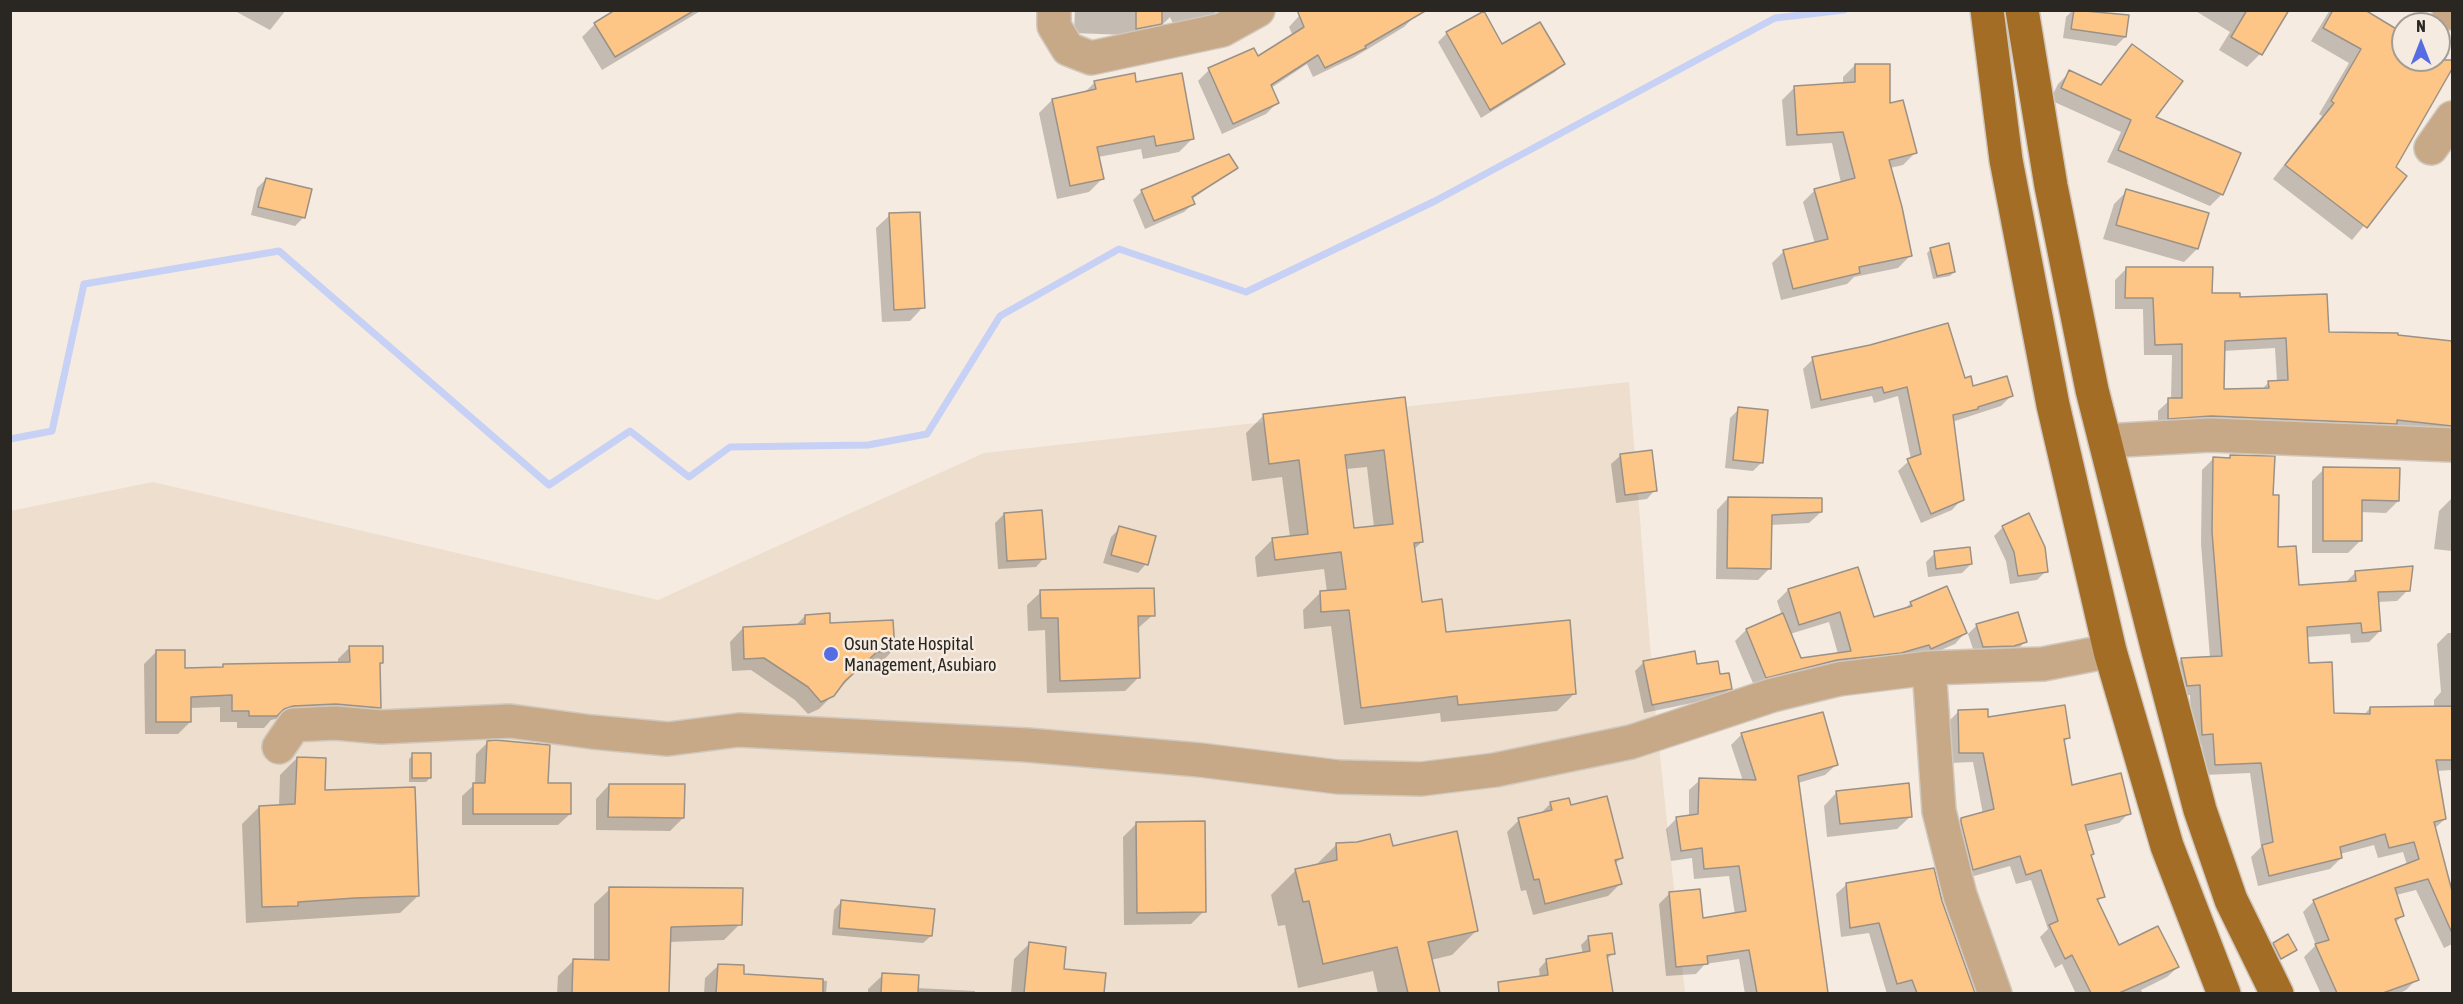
<!DOCTYPE html>
<style>
body{margin:0}
#map{position:relative;width:2463px;height:1004px;overflow:hidden;background:#f5ebe0;font-family:"Asap Condensed",sans-serif}
canvas{display:block}
.frame{position:absolute;inset:0;border:12px solid #2a2723;pointer-events:none}
.north{position:absolute;left:2391px;top:12px;width:60px;height:60px;box-sizing:border-box;background:#f5ebe0;border:2px solid #a49d94;border-radius:50%;rotate:0deg;font-size:16px;font-weight:700;line-height:24px;text-align:center;color:#2a2723}
.north::after{content:'';display:block;margin:auto;width:21px;height:27px;background:#566ce2;clip-path:polygon(50% 0,100% 100%,50% 72%,0 100%)}
</style>
<div id="map">
<canvas width="2463" height="1004"></canvas>
<div class="frame"></div>
<div class="north">N</div>
</div>
<script>
const g = document.querySelector('canvas').getContext('2d');
g.lineJoin = 'round';
function paint(path, color) {
  g.fillStyle = color;
  g.fill(path, 'evenodd');
}
function shape(rows) {
  const path = new Path2D();
  for (const r of rows) {
    path.moveTo(r[0], r[1]);
    for (let i = 2; i < r.length; i += 2) path.lineTo(r[i], r[i + 1]);
  }
  return path;
}
function stroke(path, color, width, dash) {
  g.strokeStyle = color;
  g.lineWidth = width;
  g.lineCap = dash ? 'butt' : 'round';
  g.setLineDash(dash || []);
  g.stroke(path);
}
function label(font, color, halo, rows, align = 'center') {
  g.font = font + ' "Asap Condensed",sans-serif';
  g.lineWidth = 5;
  g.setLineDash([]);
  g.textBaseline = 'middle';
  g.strokeStyle = halo;
  g.fillStyle = color;
  for (const [text, x, y, turn = 0] of rows) {
    g.save();
    g.translate(x, y);
    g.rotate((+turn || 0) * Math.PI / 180);
    g.textAlign = isNaN(turn) ? turn : align;
    if (halo) g.strokeText(text, 0, 0);
    g.fillText(text, 0, 0);
    g.restore();
  }
}
paint(shape([
 [1629,382,1655,708,1685,993,11,993,10,511,153,482,658,600,984,453]
]), '#eddece');
paint(shape([
 [233,10,286,10,270,30],
 [618,10,702,10,602,70,582,37,595,24],
 [1075,10,1218,10,1210,18,1174,26,1170,17,1160,27,1127,35,1074,33],
 [2073,10,2128,16,2125,37,2116,46,2063,38,2066,17],
 [2194,10,2287,10,2260,54,2247,67,2219,50,2230,32],
 [2330,10,2362,10,2403,35,2403,60,2439,60,2439,57,2452,65,2394,168,2405,176,2352,240,2273,179,2322,116,2319,114,2349,63,2311,41],
 [1299,16,1415,16,1404,27,1353,58,1313,77,1307,64,1271,88,1277,103,1266,114,1222,134,1198,81,1209,70,1254,50,1257,58,1293,36,1289,27],
 [1447,33,1502,47,1563,64,1555,72,1481,118,1438,42],
 [2132,46,2154,117,2222,194,2210,206,2107,162,2121,132,2050,100,2058,84,2070,72,2099,86],
 [1855,65,1888,105,1915,153,1903,165,1890,168,1910,256,1898,268,1854,277,1847,284,1781,300,1772,263,1784,251,1815,244,1803,202,1815,190,1841,183,1832,143,1786,146,1782,100,1794,88,1843,85,1843,77],
 [1095,82,1135,83,1193,138,1179,152,1143,159,1141,149,1098,157,1102,179,1089,192,1057,199,1039,113,1052,100,1083,94],
 [1236,167,1191,200,1193,204,1184,212,1145,229,1133,200,1142,191],
 [266,179,304,217,295,226,251,215,257,188],
 [2127,191,2207,214,2197,249,2184,262,2103,239,2114,204],
 [890,215,923,307,910,321,882,322,876,228],
 [1931,249,1954,272,1950,276,1933,279,1927,253],
 [2126,269,2211,295,2239,299,2327,334,2396,336,2452,342,2452,438,2158,429,2158,411,2171,399,2172,355,2144,355,2143,309,2115,309,2115,280],
 [2275,348,2277,382,2269,382,2262,389,2223,390,2223,351],
 [1813,359,1964,379,1972,388,2011,396,2001,406,1952,422,1962,499,1952,510,1921,523,1898,471,1911,459,1898,396,1874,403,1872,396,1811,409,1803,369],
 [1404,399,1422,542,1413,550,1421,603,1445,633,1575,693,1557,711,1441,722,1440,713,1344,725,1331,626,1304,629,1303,610,1321,592,1327,592,1324,569,1257,577,1255,557,1273,539,1290,537,1282,477,1252,481,1246,433,1264,415],
 [1367,467,1374,527,1353,530,1346,469],
 [1739,409,1762,462,1753,471,1725,468,1730,418],
 [1620,456,1655,490,1647,499,1616,503,1611,464],
 [2231,456,2272,496,2276,549,2297,587,2345,583,2356,572,2408,590,2397,601,2377,602,2380,631,2369,642,2351,643,2350,634,2306,637,2308,664,2332,715,2363,716,2370,708,2434,707,2434,700,2441,692,2437,644,2448,633,2452,633,2452,770,2436,771,2445,819,2434,829,2452,897,2452,944,2444,948,2416,890,2396,895,2403,915,2395,923,2417,979,2406,990,2398,994,2321,994,2304,957,2316,945,2303,912,2314,901,2407,865,2403,852,2378,858,2374,845,2340,854,2341,858,2330,869,2258,886,2251,857,2261,847,2250,773,2204,775,2202,745,2192,745,2190,695,2176,696,2171,670,2182,659,2210,658,2201,544,2202,470,2213,459,2228,459],
 [2324,469,2398,501,2386,513,2360,512,2360,541,2348,553,2312,553,2312,481],
 [1728,498,1821,512,1809,523,1770,525,1770,568,1758,580,1716,579,1717,510],
 [2452,498,2452,551,2434,549,2439,511],
 [1004,514,1044,558,1036,567,998,569,995,523],
 [2003,527,2046,571,2037,580,2010,584,2006,561,1994,536],
 [1120,528,1146,564,1138,573,1103,563,1111,537],
 [1935,553,1971,564,1962,573,1928,577,1926,562],
 [1788,590,1873,619,1903,610,1911,603,1965,633,1955,644,1920,659,1755,688,1735,641,1746,630,1782,616,1777,601],
 [1829,622,1838,654,1800,659,1790,634],
 [1041,592,1153,615,1137,629,1138,678,1125,691,1047,693,1045,630,1028,631,1027,605],
 [805,616,893,650,880,664,863,665,819,709,808,714,795,700,751,670,732,671,730,642,743,628,795,626],
 [1977,625,2025,642,2017,650,1975,655,1968,634],
 [350,647,382,662,378,666,379,708,367,719,280,718,271,720,264,728,237,728,237,722,220,722,220,707,190,708,190,722,178,734,145,734,144,664,156,652,184,670,221,669,224,666,338,663,338,659],
 [1644,662,1696,666,1719,676,1730,688,1721,697,1644,713,1635,671],
 [1959,711,2069,737,2063,743,2071,787,2129,813,2119,823,2085,832,2092,854,2090,856,2103,896,2097,902,2118,948,2178,967,2167,977,2141,990,2143,994,2076,994,2062,964,2055,968,2040,937,2048,929,2031,880,2016,884,2010,866,1963,879,1951,830,1962,819,1983,814,1973,762,1950,763,1948,722],
 [1742,734,1836,765,1825,775,1798,783,1826,994,1745,994,1739,959,1705,964,1696,974,1666,976,1659,904,1670,893,1702,919,1735,915,1729,876,1694,879,1692,858,1671,861,1666,829,1676,819,1689,817,1689,790,1700,780,1743,781,1731,745],
 [488,742,546,785,570,814,558,825,462,825,462,796,475,784,476,754],
 [413,755,430,778,426,782,409,782,409,759],
 [297,758,324,792,418,896,400,913,246,923,242,824,259,807,279,806,280,775],
 [609,785,683,818,670,831,596,830,596,799],
 [1837,792,1911,816,1897,829,1827,837,1824,806],
 [1551,803,1570,807,1621,858,1615,864,1620,884,1608,896,1533,915,1526,890,1521,891,1507,832,1519,820,1540,814],
 [1137,823,1204,911,1191,924,1124,925,1123,837],
 [1337,844,1392,848,1477,930,1452,955,1431,960,1439,994,1378,994,1373,971,1298,988,1285,925,1278,926,1271,895,1296,870,1315,866],
 [1847,884,1941,902,1973,994,1887,994,1869,933,1841,937,1836,894],
 [610,889,740,924,724,940,669,942,668,994,557,994,558,976,574,960,594,961,594,904],
 [841,902,931,936,923,943,832,935,834,910],
 [1589,937,1613,953,1606,960,1611,994,1502,994,1501,990,1540,978,1539,969,1546,961,1583,954,1581,945],
 [1029,944,1062,970,1104,974,1102,994,1011,994,1014,959],
 [2274,944,2295,950,2277,962,2270,948],
 [719,965,742,975,827,981,826,994,704,994,705,978],
 [883,975,917,988,975,991,975,994,868,994,868,989]
]), '#0003');
stroke(shape([
 [10,439,52,431,84,284,279,251,549,485,630,431,689,477,730,447,868,445,927,434,1000,316,1119,249,1246,292,1435,201,1775,18,1844,10]
]), '#c6d1f5', 7);
const building = shape([
 [615,10,695,10,615,57,594,23,615,10],
 [1136,10,1162,10,1162,24,1136,29,1136,10],
 [1297,10,1427,10,1365,46,1366,48,1325,68,1318,55,1271,85,1279,103,1233,124,1208,68,1254,48,1258,56,1304,27,1297,10],
 [2074,10,2129,15,2126,37,2071,29,2074,10],
 [2247,10,2289,10,2262,55,2231,37,2247,10],
 [2333,10,2365,10,2403,33,2403,60,2452,60,2452,69,2396,167,2407,176,2367,228,2285,165,2334,103,2331,101,2361,49,2323,28,2333,10],
 [1484,11,1502,44,1540,22,1565,64,1490,110,1446,32,1484,11],
 [2132,44,2183,81,2156,117,2241,153,2223,195,2118,150,2131,120,2061,88,2069,70,2101,85,2132,44],
 [1855,64,1890,64,1890,103,1903,100,1917,153,1889,160,1902,207,1912,256,1859,267,1860,273,1793,289,1783,250,1828,239,1814,189,1855,178,1843,132,1797,135,1794,86,1855,82,1855,64],
 [1135,73,1136,82,1182,73,1194,139,1156,146,1154,136,1097,147,1104,179,1070,186,1052,99,1096,89,1094,81,1135,73],
 [1229,154,1238,168,1192,197,1195,204,1154,221,1141,190,1229,154],
 [266,178,312,189,305,218,258,207,266,178],
 [2126,189,2209,213,2198,249,2116,225,2126,189],
 [920,212,925,308,894,310,889,213,920,212],
 [1949,243,1955,272,1937,276,1930,248,1949,243],
 [2126,267,2213,267,2212,293,2240,293,2240,297,2327,294,2329,332,2398,333,2398,335,2452,341,2452,426,2397,420,2397,424,2211,416,2168,419,2168,398,2182,398,2182,344,2155,345,2153,298,2125,298,2126,267],
 [2286,338,2288,380,2268,381,2269,388,2224,389,2225,341,2286,338],
 [1948,323,1965,378,1971,376,1973,386,2007,376,2013,396,1978,407,1978,409,1953,415,1964,500,1931,514,1907,459,1921,454,1907,387,1884,393,1882,387,1821,400,1812,357,1870,345,1948,323],
 [1405,397,1423,542,1414,543,1422,602,1442,599,1446,632,1570,620,1576,694,1458,705,1457,696,1361,708,1349,610,1321,612,1320,591,1346,589,1341,552,1275,560,1272,538,1308,534,1299,460,1269,464,1263,414,1405,397],
 [1384,450,1393,524,1354,528,1345,455,1384,450],
 [1738,407,1768,410,1763,463,1733,460,1738,407],
 [1652,450,1657,491,1625,495,1620,454,1652,450],
 [2230,455,2275,456,2273,495,2279,495,2278,547,2296,546,2299,585,2356,581,2355,571,2413,566,2410,591,2378,592,2381,631,2362,633,2361,623,2307,627,2309,663,2332,662,2334,713,2370,714,2370,707,2452,706,2452,760,2436,760,2446,819,2434,822,2452,891,2452,933,2428,879,2395,888,2404,916,2395,919,2419,980,2383,993,2337,993,2315,944,2329,940,2313,900,2419,859,2414,842,2389,848,2385,834,2340,847,2342,858,2269,876,2262,845,2273,842,2261,763,2215,765,2213,734,2202,735,2200,685,2187,686,2181,658,2222,656,2212,532,2213,457,2230,458,2230,455],
 [2323,467,2400,468,2399,501,2362,500,2362,541,2323,541,2323,467],
 [1728,497,1822,498,1822,512,1772,515,1771,569,1727,568,1728,497],
 [1042,510,1046,559,1007,561,1004,513,1042,510],
 [2029,513,2045,547,2048,572,2018,576,2014,552,2002,526,2029,513],
 [1119,526,1156,536,1148,565,1111,555,1119,526],
 [1970,547,1972,564,1936,569,1934,551,1970,547],
 [1858,567,1874,617,1912,606,1910,602,1947,586,1967,633,1931,649,1929,645,1901,653,1837,660,1766,678,1746,629,1783,613,1801,658,1851,651,1840,612,1799,625,1788,589,1858,567],
 [1154,588,1155,616,1138,616,1140,678,1060,681,1058,618,1041,618,1040,590,1154,588],
 [2018,612,2027,642,2014,646,1983,647,1976,624,2018,612],
 [830,613,830,623,893,620,895,651,877,652,845,681,834,696,821,702,808,687,764,658,744,659,743,627,805,624,805,615,830,613],
 [349,646,383,646,383,663,380,663,381,708,336,704,293,706,284,709,277,716,249,716,249,711,232,711,232,695,191,697,191,722,156,722,156,650,185,650,185,668,223,667,223,664,350,662,349,646],
 [1695,651,1697,664,1718,661,1720,674,1729,673,1732,689,1652,705,1643,661,1695,651],
 [2065,705,2070,738,2064,739,2072,785,2121,773,2131,814,2085,825,2094,854,2091,855,2105,897,2097,899,2119,945,2158,926,2179,967,2119,993,2091,993,2072,955,2065,959,2049,925,2058,921,2041,870,2026,875,2020,856,1973,870,1961,822,1961,818,1994,809,1983,753,1959,753,1958,710,1988,709,1988,717,2065,705],
 [1823,712,1838,765,1798,776,1828,993,1757,993,1749,950,1707,956,1708,964,1676,967,1669,892,1700,889,1703,918,1746,911,1739,866,1704,869,1702,848,1681,851,1676,817,1698,814,1699,778,1756,780,1741,733,1823,712],
 [495,740,550,745,548,783,571,783,571,814,473,814,473,783,485,783,487,741,495,740],
 [412,753,431,753,431,778,412,778,412,753],
 [297,757,326,758,325,790,415,787,419,896,355,898,298,902,298,906,262,907,259,806,295,804,297,757],
 [1909,783,1912,817,1840,824,1836,791,1909,783],
 [609,784,685,784,684,818,608,817,609,784],
 [1607,796,1623,858,1615,860,1622,884,1545,904,1539,879,1534,880,1518,818,1552,810,1550,802,1569,798,1571,805,1607,796],
 [1205,821,1206,912,1137,913,1136,822,1205,821],
 [1457,831,1478,931,1428,942,1440,993,1408,993,1397,947,1323,964,1309,901,1303,902,1295,869,1337,860,1336,843,1357,842,1390,834,1393,846,1457,831],
 [1934,868,1942,901,1975,993,1917,993,1912,980,1897,984,1879,923,1850,928,1846,883,1934,868],
 [609,887,743,888,742,925,671,927,669,993,572,993,573,959,609,960,609,887],
 [841,900,935,909,932,936,839,928,841,900],
 [1612,933,1615,954,1607,955,1613,993,1499,993,1498,982,1548,975,1546,959,1590,951,1588,936,1612,933],
 [2288,934,2297,950,2281,959,2273,943,2288,934],
 [1029,942,1066,947,1064,969,1106,973,1104,993,1024,993,1029,942],
 [718,964,744,965,744,974,823,979,823,993,716,993,718,964],
 [882,973,919,975,918,993,881,993,882,973]
]);
paint(building, '#fec686');
stroke(building, '#9b9187', 1.5);
const minor = shape([
 [1054,10,1054,26,1068,49,1091,58,1222,30,1258,10],
 [2449,10,2452,13],
 [2431,148,2452,118],
 [2105,441,2210,435,2452,445],
 [1929,668,1939,811,1960,895,1995,994],
 [279,747,294,725,335,723,381,727,510,721,592,732,668,739,739,730,1027,745,1200,760,1338,777,1421,779,1495,770,1631,742,1773,695,1839,679,1929,668,2043,664,2110,651]
]);
const major = shape([
 [1987,10,2006,160,2053,405,2110,651,2167,846,2224,994],
 [2022,10,2051,186,2092,390,2157,647,2200,810,2231,900,2277,994]
]);
stroke(minor, '#d0c8be', 36);
stroke(major, '#d0c8be', 36);
stroke(minor, '#c7a887', 33);
stroke(major, '#a46d26', 33);
for (const [x, y, r, color] of [
 [831,654,8,"#566ce2"]
]) {
  const dot = new Path2D();
  dot.arc(x, y, r, 0, 2 * Math.PI);
  g.fillStyle = color;
  g.fill(dot);
  stroke(dot, '#f5ebe0', 2);
}
label('18px', '#2a2723', '#f5ebe0', [
 ["Osun State Hospital",844,644],
 ["Management, Asubiaro",844,665]
], 'left');
</script>
